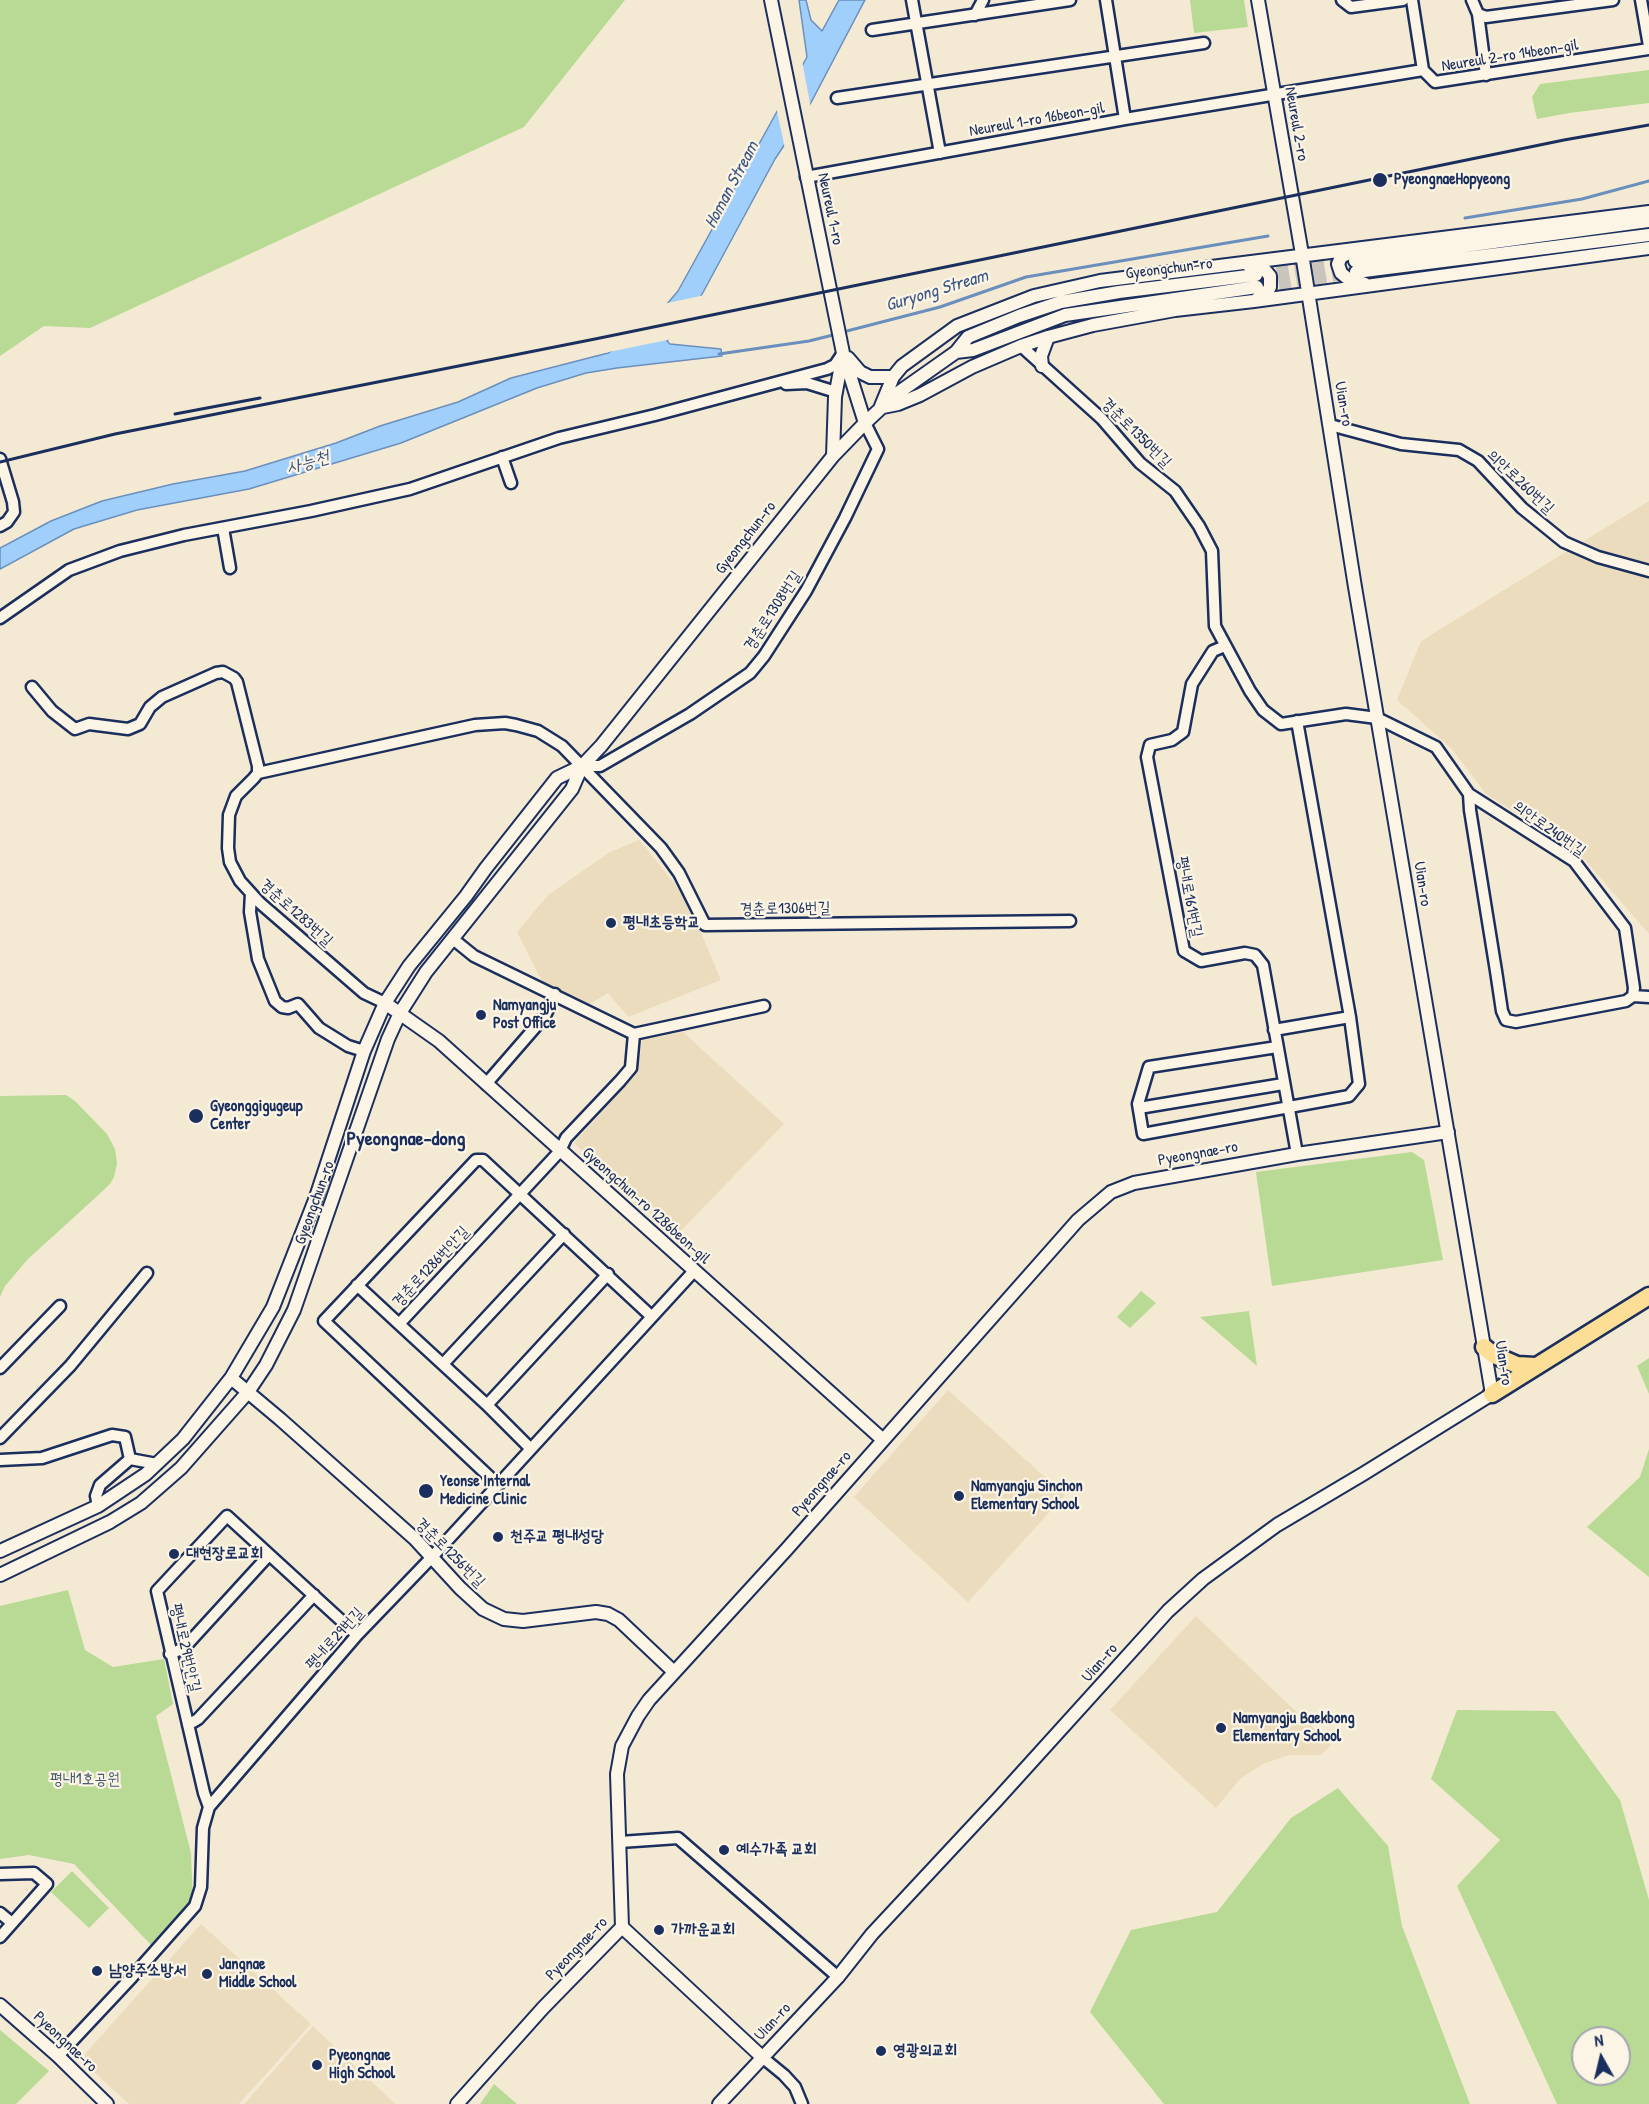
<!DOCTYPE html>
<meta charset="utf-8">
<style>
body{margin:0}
#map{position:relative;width:1649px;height:2104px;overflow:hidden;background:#f4ead3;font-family:"Patrick Hand",sans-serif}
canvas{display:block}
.north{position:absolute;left:1571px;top:2026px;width:60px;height:60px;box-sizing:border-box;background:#fcf5e5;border:2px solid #a2a6af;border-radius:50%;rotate:352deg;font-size:16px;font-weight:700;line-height:24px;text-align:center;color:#1b2f5e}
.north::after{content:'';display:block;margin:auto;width:21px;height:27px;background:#1b2f5e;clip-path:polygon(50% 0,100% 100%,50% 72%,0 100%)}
</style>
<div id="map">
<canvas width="1649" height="2104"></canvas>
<div class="north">N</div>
</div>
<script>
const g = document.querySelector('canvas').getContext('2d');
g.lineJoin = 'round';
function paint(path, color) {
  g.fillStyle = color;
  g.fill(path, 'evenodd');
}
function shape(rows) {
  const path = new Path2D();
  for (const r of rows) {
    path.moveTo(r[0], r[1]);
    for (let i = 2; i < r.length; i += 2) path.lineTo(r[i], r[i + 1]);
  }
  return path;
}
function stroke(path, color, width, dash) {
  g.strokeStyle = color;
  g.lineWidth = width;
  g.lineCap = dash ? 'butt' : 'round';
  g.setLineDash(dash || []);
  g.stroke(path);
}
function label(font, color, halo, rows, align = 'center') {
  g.font = font + ' "Patrick Hand","Poor Story",sans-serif';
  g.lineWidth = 4.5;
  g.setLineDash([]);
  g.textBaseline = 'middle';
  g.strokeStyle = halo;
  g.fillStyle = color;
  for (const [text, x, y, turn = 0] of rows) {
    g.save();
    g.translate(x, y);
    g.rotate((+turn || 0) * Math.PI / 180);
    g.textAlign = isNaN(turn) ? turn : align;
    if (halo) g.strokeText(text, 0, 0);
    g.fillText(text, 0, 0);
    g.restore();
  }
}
paint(shape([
 [1649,501,1649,934,1579,853,1486,794,1452,749,1397,700,1421,641],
 [639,840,675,884,693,914,721,980,628,1017,608,993,588,1005,543,983,517,932,548,895,610,852],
 [683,1032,784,1124,676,1236,574,1143,638,1072,642,1040],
 [948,1390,1065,1495,968,1602,854,1497],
 [1196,1616,1331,1745,1321,1755,1289,1755,1263,1764,1241,1778,1216,1808,1110,1710],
 [201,1924,311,2024,239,2104,129,2104,85,2064,85,2054],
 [313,2026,395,2104,244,2104]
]), '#ebdcbd');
paint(shape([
 [0,0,625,0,524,127,90,328,44,326,0,356],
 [1190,0,1244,0,1248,27,1194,33],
 [1649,70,1649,103,1569,113,1537,119,1532,97,1540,84],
 [66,1095,75,1101,107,1134,115,1149,117,1164,114,1177,110,1184,94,1199,28,1259,5,1286,0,1297,0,1096],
 [1412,1152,1424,1160,1443,1260,1272,1286,1256,1172],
 [1141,1291,1156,1303,1130,1328,1117,1317],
 [1249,1311,1257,1366,1200,1317],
 [1649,1358,1649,1394,1637,1366],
 [1649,1449,1649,1577,1587,1527,1640,1477],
 [68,1590,85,1650,113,1667,164,1659,173,1704,156,1716,191,1853,193,1904,154,1948,74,1864,29,1855,0,1859,0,1606],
 [1457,1710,1555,1711,1620,1800,1649,1900,1649,2104,1557,2104,1457,1886,1500,1840,1431,1779],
 [1583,2038,1619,2038,1619,2074,1583,2074],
 [1338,1788,1388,1846,1402,1926,1470,2104,1164,2104,1090,2012,1131,1930,1217,1912,1291,1818],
 [72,1871,109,1908,89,1928,51,1892],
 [0,2030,49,2071,16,2104,0,2104],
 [494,2084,517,2104,480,2104]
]), '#b8da94');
const water = shape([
 [799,0,806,0,811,20,822,31,839,0,865,0,805,114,775,159,700,298,667,341,670,344,721,349,722,356,617,368,586,373,537,388,401,443,249,489,137,510,74,529,0,569,0,548,51,521,102,501,173,484,245,471,336,443,380,426,458,402,511,378,608,353,644,331,678,291,807,57,799,0]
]);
paint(water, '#a1cffc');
stroke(water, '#6b8fbd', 1.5);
paint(shape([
 [802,61,811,108,785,149,776,106],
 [705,295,672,339,575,359,607,350,642,329,663,304]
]), '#f4ead3');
stroke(shape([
 [1465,218,1582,199,1649,181],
 [843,332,940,307,1026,277,1268,236],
 [719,354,809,341,837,334]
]), '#6b8fbd', 3);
stroke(shape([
 [1259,275,1355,261],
 [1261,287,1351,273]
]), '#c9c5bc', 12, [12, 6]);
const minor = shape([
 [912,0,940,153],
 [1106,0,1125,119],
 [1342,0,1351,7,1403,0],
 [1412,0,1423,70],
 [1472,0,1478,14,1486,17,1613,0],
 [1641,0,1649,46],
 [1478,14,1486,75],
 [975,15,983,0],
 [872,30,1070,0],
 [837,98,1204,43],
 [806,177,1125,119,1423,70,1435,82,1649,49],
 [1021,346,1102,419,1140,463,1175,491,1199,526,1212,551,1215,626,1250,691,1263,710,1281,724,1346,714,1377,718,1436,747,1469,794,1574,861,1625,928,1634,988,1633,996,1649,997],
 [786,384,807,383,836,392],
 [1330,425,1401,444,1459,450,1478,461,1522,508,1564,542,1598,557,1649,571],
 [502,457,511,483],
 [0,459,13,502,14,512,7,522,0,526],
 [223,528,230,568],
 [0,618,69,570,120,551,184,535,311,511,410,489,559,438,655,415,827,369,835,365,843,353],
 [1225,646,1213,651,1192,684,1183,732,1172,740,1150,745,1147,757,1184,951,1201,961,1245,953,1255,955,1263,965,1297,1154],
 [32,687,52,711,75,729,89,724,128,729,140,724,150,707,162,697,216,673,223,672,234,678,237,682,258,766,258,773,254,778,236,796,229,815,228,848,230,862,240,881,260,903,364,993,385,1003],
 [582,766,600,766,690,714,750,673,764,656,806,591,845,518,878,449,865,423],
 [258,773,475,725,505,723,516,725,538,731,562,746,661,848,679,873,705,925,1070,921],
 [1469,794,1470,810,1496,971,1502,1011,1506,1020,1516,1022,1626,1001,1633,996],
 [251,893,250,912,258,959,275,1001,282,1007,288,1008,298,1004,319,1028,348,1046,364,1051],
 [453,939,474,956,634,1034,764,1006],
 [1274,1030,1350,1017],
 [1277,1047,1149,1067,1138,1104,1143,1134,1349,1096,1359,1084,1350,1017,1297,721],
 [486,1084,545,1016,555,994],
 [1139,1108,1283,1084],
 [357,1285,399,1324],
 [443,1364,564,1234],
 [0,1368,60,1306],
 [487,1405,608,1274],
 [0,1438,70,1366,147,1273],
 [530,1448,487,1405,399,1324,560,1151,566,1138,620,1081,631,1068,634,1034],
 [130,1459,157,1464],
 [0,1460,42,1458,112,1435,125,1437,130,1459],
 [497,1484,324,1321,476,1160,483,1160,651,1316],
 [98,1506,96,1496,100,1485,130,1459],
 [170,1654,184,1648,269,1555],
 [188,1725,198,1719,314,1595],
 [209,1807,204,1793,157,1591,227,1516,357,1635],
 [620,1842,678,1838,838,1977],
 [0,1874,34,1873,47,1884,0,1937],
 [0,1913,12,1923],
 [58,2056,132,1977,195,1906,201,1887,203,1828,209,1807,357,1635,432,1557,694,1271],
 [762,2057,784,2075,795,2087,802,2104]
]);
const tertiary = shape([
 [771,0,843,353,865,423],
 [1353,251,1341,257,1338,264,1341,273,1347,278,1365,284],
 [1355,261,1649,221],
 [1248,265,1265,270,1270,276,1270,287,1266,294,1257,299],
 [1356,272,1649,235],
 [956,352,973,350,1065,315,1257,287],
 [848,358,860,372,870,377,893,377],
 [1042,366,1041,356,1048,337],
 [881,406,893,377,902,366,957,326,1034,296,1100,281,1649,212],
 [883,407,898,404,920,395,972,367,1021,346,1048,337,1093,325,1175,310,1254,301,1649,248],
 [833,456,835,397,843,354],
 [385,1003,439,1041,882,1439],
 [231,1378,280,1419,415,1539,460,1588,483,1609,504,1619,523,1621,596,1612,608,1614,619,1620,674,1672],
 [0,1551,98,1506,146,1474,183,1439,231,1378,273,1307,315,1200,364,1051,385,1003,409,966,466,896,486,868,557,778,582,766,601,746,833,456,865,423,895,395,956,352,968,337,1019,316,1061,302,1119,292,1256,275],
 [0,1575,110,1522,141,1503,181,1468,248,1392,266,1365,294,1310,388,1039,400,1013,426,972,572,789,582,766],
 [622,1927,762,2057],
 [0,2005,58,2056,107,2104],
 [457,2104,543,2008,622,1927,617,1774,622,1746,638,1716,649,1700,786,1550,1078,1220,1111,1192,1134,1183,1297,1154,1448,1132],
 [719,2104,838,1977,872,1934,996,1801,1168,1611,1203,1579,1277,1525,1363,1474,1492,1394,1355,587,1302,254,1258,0]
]);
const trunk = shape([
 [1484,1347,1494,1355,1517,1365,1535,1366],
 [1492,1394,1649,1296]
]);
stroke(minor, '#1b2f5e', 15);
stroke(tertiary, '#1b2f5e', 16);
stroke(trunk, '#1b2f5e', 21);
stroke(minor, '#fcf5e5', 10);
stroke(tertiary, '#fcf5e5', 12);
stroke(trunk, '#fcde96', 16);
stroke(shape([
 [175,414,260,398],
 [0,462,115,434,595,339,1564,140,1649,125]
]), '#1b2f5e', 3);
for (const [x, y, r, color] of [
 [1380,180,8,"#1b2f5e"],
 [611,923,6,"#1b2f5e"],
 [481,1015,6,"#1b2f5e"],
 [196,1116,8,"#1b2f5e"],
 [426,1491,8,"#1b2f5e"],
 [959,1496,6,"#1b2f5e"],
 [498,1537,6,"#1b2f5e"],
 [174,1554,6,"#1b2f5e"],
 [1221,1728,6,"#1b2f5e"],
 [724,1850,6,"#1b2f5e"],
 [659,1930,6,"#1b2f5e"],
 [97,1971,6,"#1b2f5e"],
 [207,1974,6,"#1b2f5e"],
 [881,2051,6,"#1b2f5e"],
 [317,2065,6,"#1b2f5e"]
]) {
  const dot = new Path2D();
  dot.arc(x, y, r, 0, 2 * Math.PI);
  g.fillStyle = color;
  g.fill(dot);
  stroke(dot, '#fcf5e5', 2);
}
label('16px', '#1b2f5e', '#fcf5e5', [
 ["Neureul 2-ro 14beon-gil",1510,56,-9],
 ["Neureul 1-ro 16beon-gil",1037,120,-10],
 ["Neureul 2-ro",1296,124,80],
 ["Neureul 1-ro",830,209,78],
 ["Gyeongchun-ro",1169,269,-7],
 ["Uian-ro",1343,404,80],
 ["경춘로1350번길",1136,433,45],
 ["의안로260번길",1520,482,43],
 ["Gyeongchun-ro",746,538,-52],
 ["경춘로1308번길",773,611,-57],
 ["의안로240번길",1549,829,35],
 ["Uian-ro",1422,884,81],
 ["평내로161번길",1189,897,79],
 ["경춘로1306번길",785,909,-1],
 ["경춘로1283번길",296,913,42],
 ["Pyeongnae-ro",1198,1154,-10],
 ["Gyeongchun-ro",315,1203,-70],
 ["Gyeongchun-ro 1286beon-gil",646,1206,42],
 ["경춘로1286번안길",431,1267,-47],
 ["Uian-ro",1503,1363,81],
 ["Pyeongnae-ro",822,1484,-49],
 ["경춘로1256번길",450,1553,45],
 ["평내로29번길",335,1639,-48],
 ["평내로29번안길",185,1648,77],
 ["Uian-ro",1100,1663,-49],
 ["Pyeongnae-ro",577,1949,-46],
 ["Uian-ro",773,2022,-47],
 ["Pyeongnae-ro",65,2042,43]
]);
label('bold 16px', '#1b2f5e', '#fcf5e5', [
 ["PyeongnaeHopyeong",1394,180],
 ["평내초등학교",623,923],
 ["Namyangju",493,1006],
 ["Post Office",493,1024],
 ["Gyeonggigugeup",210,1107],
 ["Center",210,1125],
 ["Yeonse Internal",440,1482],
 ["Medicine Clinic",440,1500],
 ["Namyangju Sinchon",971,1487],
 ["Elementary School",971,1505],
 ["천주교 평내성당",510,1537],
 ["대현장로교회",186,1554],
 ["Namyangju Baekbong",1233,1719],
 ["Elementary School",1233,1737],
 ["예수가족 교회",736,1850],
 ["가까운교회",671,1930],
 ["Jangnae",219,1965],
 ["Middle School",219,1983],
 ["남양주소방서",109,1971],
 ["영광의교회",893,2051],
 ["Pyeongnae",329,2056],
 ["High School",329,2074]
], 'left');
label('16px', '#425a6c', '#fcf5e5', [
 ["평내1호공원",85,1780]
]);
label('italic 18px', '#3c5786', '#fcf5e5', [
 ["Homan Stream",732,185,-62],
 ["Guryong Stream",937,291,-17],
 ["사능천",308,463,-16]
]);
label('bold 20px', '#1b2f5e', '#fcf5e5', [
 ["Pyeongnae-dong",406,1140]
]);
</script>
